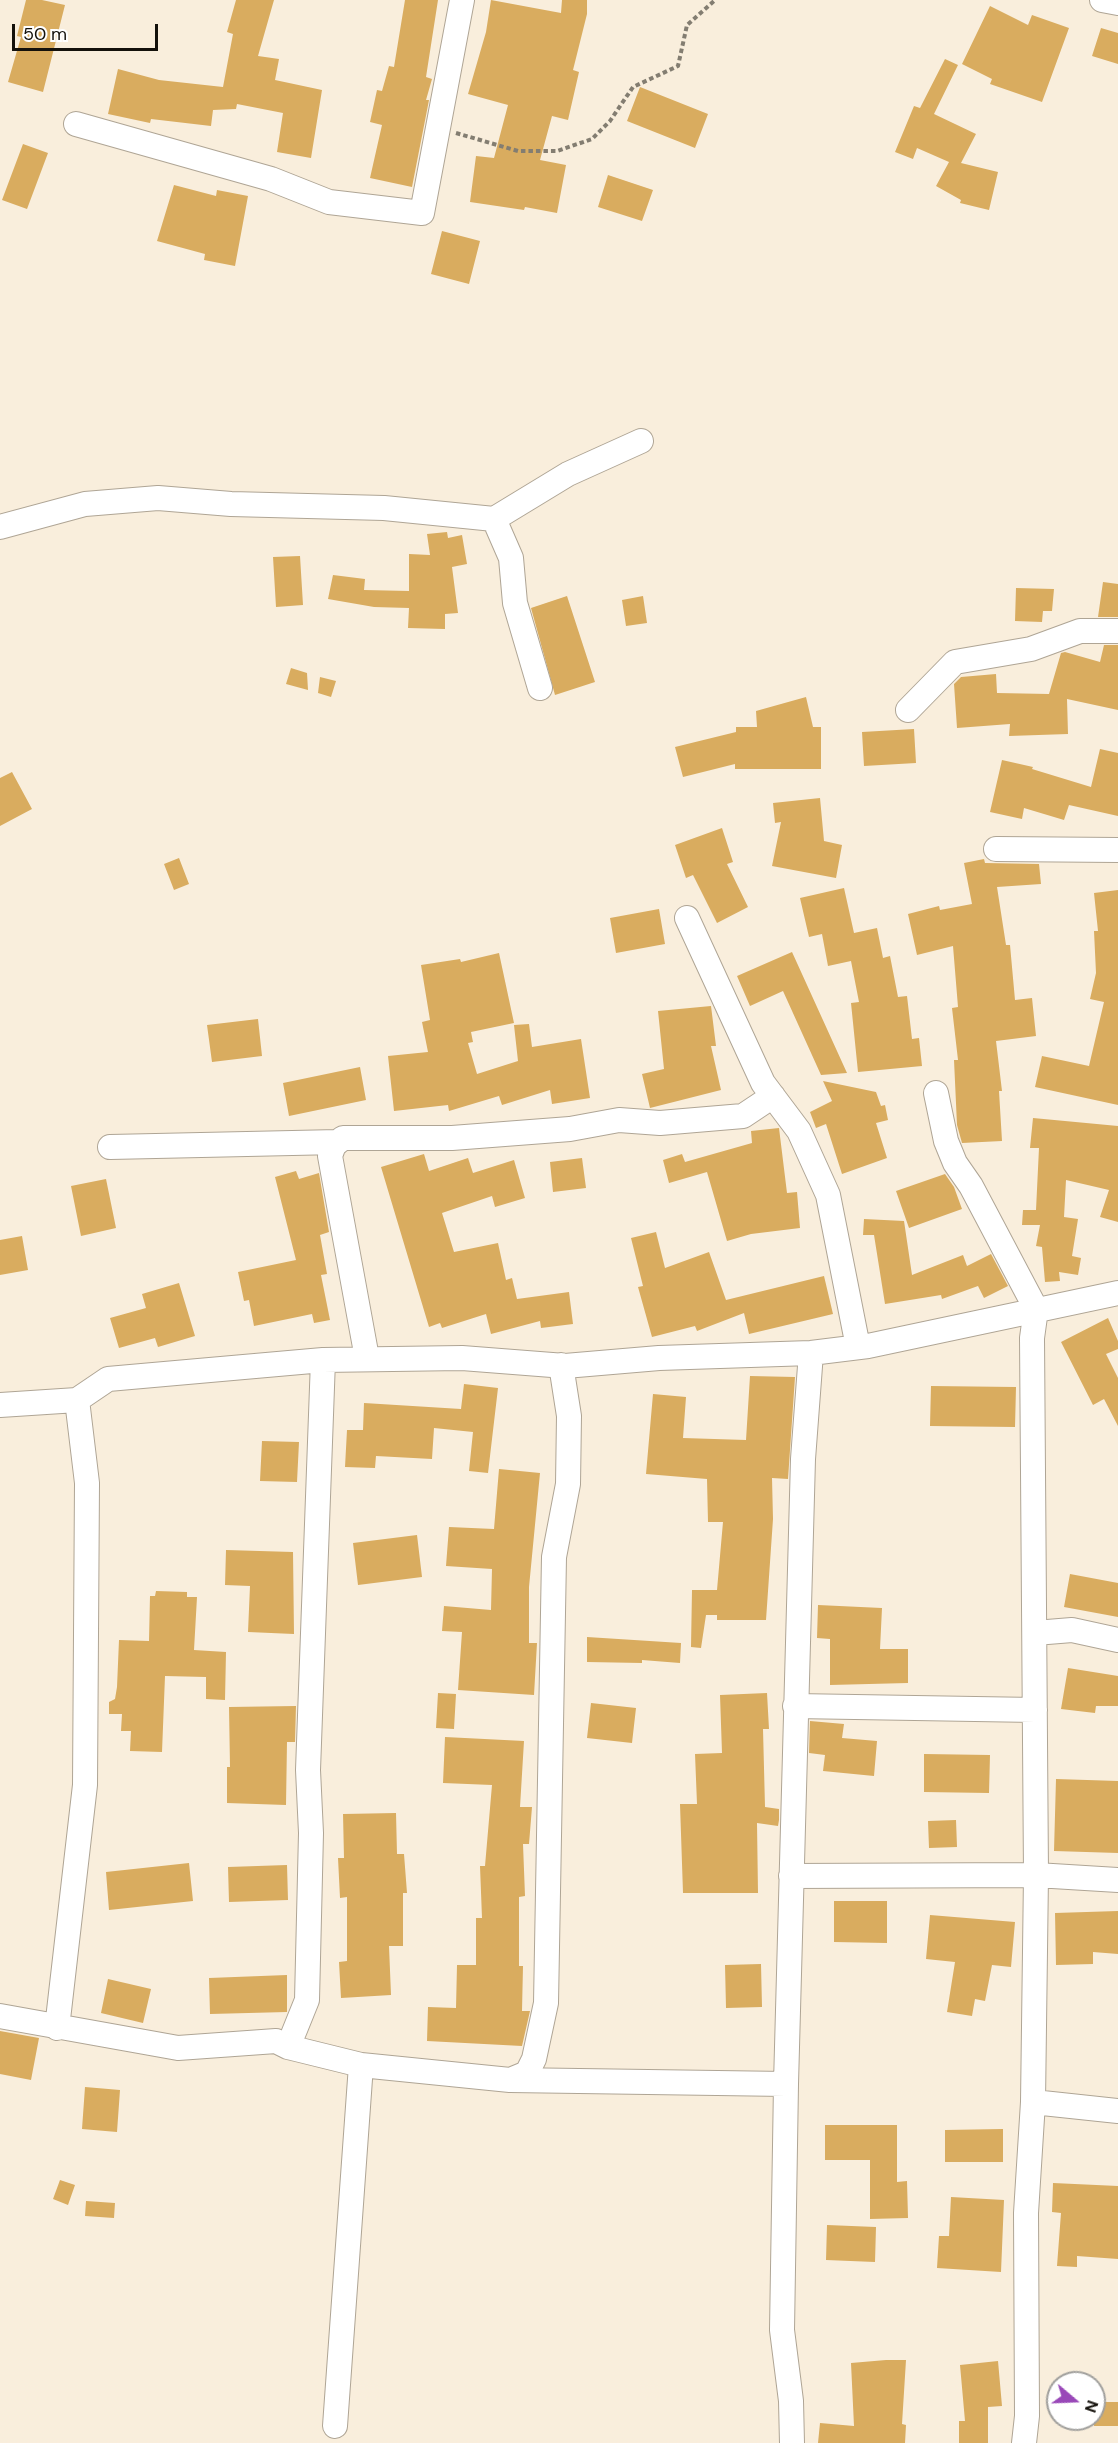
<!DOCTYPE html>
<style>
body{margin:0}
#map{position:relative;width:1118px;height:2443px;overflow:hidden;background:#f9eedc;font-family:"DM Sans",sans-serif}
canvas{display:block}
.north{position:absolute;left:1046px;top:2371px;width:60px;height:60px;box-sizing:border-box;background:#fff;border:2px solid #a1a09d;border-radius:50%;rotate:109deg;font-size:16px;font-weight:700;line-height:24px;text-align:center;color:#14110b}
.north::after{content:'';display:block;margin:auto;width:21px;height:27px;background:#9948b8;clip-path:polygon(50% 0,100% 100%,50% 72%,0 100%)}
.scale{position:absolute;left:12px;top:24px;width:146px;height:27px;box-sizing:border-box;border:3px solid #14110b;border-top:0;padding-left:8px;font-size:18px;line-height:21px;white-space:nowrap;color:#14110b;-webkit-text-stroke:4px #fff;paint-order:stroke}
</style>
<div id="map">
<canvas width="1118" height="2443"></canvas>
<div class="north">N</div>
<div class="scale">50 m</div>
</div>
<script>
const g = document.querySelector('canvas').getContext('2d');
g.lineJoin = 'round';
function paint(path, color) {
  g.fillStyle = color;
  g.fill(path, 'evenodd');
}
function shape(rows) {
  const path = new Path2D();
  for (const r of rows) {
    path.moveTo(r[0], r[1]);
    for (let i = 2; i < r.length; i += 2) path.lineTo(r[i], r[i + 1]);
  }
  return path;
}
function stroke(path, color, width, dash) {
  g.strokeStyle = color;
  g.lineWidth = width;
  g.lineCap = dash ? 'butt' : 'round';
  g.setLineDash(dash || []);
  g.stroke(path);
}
paint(shape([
 [26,0,42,0,65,5,43,92,8,82,21,37,17,36],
 [236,0,274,0,258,56,279,59,275,80,322,90,311,158,277,152,283,113,237,104,236,109,213,110,211,126,151,119,150,123,108,114,118,69,159,80,223,87,233,34,227,32],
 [405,0,438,0,426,77,432,79,426,100,429,100,412,187,370,178,382,125,370,122,377,90,382,91,389,66,394,67],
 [491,0,561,13,562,0,587,0,587,14,573,70,579,72,568,120,552,116,540,160,566,165,557,213,525,207,524,210,470,202,476,156,494,158,508,105,468,94,486,32],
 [990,6,1028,25,1032,15,1069,28,1042,102,990,84,992,79,962,64],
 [1101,28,1118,33,1118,64,1092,56],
 [945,59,958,65,934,114,976,134,961,163,998,172,989,210,960,203,961,200,936,186,949,162,917,148,913,159,895,152,914,106,920,108],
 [640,87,708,114,695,148,627,121],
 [23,144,48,153,27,209,2,200],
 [608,175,653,190,642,221,598,207],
 [174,185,216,196,217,190,248,196,235,266,204,260,205,254,157,241],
 [442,231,480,241,469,284,431,274],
 [447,532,448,538,462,535,467,564,452,567,458,613,445,614,445,629,408,628,409,608,374,607,328,599,333,575,365,579,364,590,409,591,409,554,430,555,427,534],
 [300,556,303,605,276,607,273,557],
 [1103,582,1118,584,1118,617,1098,617],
 [1016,588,1054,589,1052,611,1043,611,1042,622,1015,621],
 [567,596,595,682,555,695,531,608],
 [643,596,647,623,626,626,622,600],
 [1104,645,1118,645,1118,710,1067,699,1068,734,1009,736,1010,724,957,728,954,684,961,677,996,674,997,693,1049,694,1061,653,1065,652,1100,662],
 [291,668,307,673,308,690,286,684],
 [320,677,336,681,331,697,318,693],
 [806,697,813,727,821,727,821,769,735,769,735,764,683,777,675,747,736,732,736,727,757,727,756,711],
 [914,729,916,763,864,766,862,732],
 [1100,749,1118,753,1118,816,1069,805,1064,820,1024,808,1022,819,990,812,1002,760,1033,767,1032,769,1091,787],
 [12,772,32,809,0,826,0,778],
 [820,798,824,841,842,845,836,878,772,866,781,822,775,823,773,803],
 [722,828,733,862,727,864,748,907,717,923,693,875,686,878,675,845],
 [179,858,189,884,174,890,164,864],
 [984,859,985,863,1039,864,1041,884,997,887,1006,945,1010,945,1015,1000,1032,998,1036,1036,996,1041,1002,1091,999,1091,1002,1141,962,1143,957,1125,954,1060,958,1060,952,1008,958,1007,953,946,917,955,908,914,939,906,940,910,972,904,964,863],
 [844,888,854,933,877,928,883,958,890,956,898,997,907,996,912,1039,919,1038,922,1066,858,1072,851,1003,859,1002,851,961,828,966,822,934,809,937,800,898],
 [1118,890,1118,1105,1035,1087,1042,1056,1089,1066,1104,1002,1090,999,1096,973,1094,931,1098,931,1094,893],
 [659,909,665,944,616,953,610,918],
 [792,952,847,1073,821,1075,783,991,750,1006,737,976],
 [499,953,514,1023,471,1032,473,1042,468,1043,477,1074,518,1061,514,1025,529,1024,532,1047,581,1039,590,1098,552,1104,550,1090,502,1105,499,1096,449,1111,448,1105,394,1111,388,1056,428,1052,422,1022,430,1020,421,965,460,959,461,962],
 [711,1006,716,1046,711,1046,721,1090,650,1108,642,1074,664,1069,658,1011],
 [258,1019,262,1056,212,1062,207,1025],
 [360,1067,366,1100,289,1116,283,1083],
 [823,1081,876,1092,881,1106,885,1105,888,1120,876,1123,887,1158,842,1174,826,1124,816,1128,810,1112,832,1101],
 [1033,1118,1118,1126,1118,1222,1100,1217,1109,1190,1066,1180,1064,1217,1078,1219,1072,1256,1081,1258,1078,1275,1059,1272,1060,1281,1045,1282,1042,1247,1036,1246,1040,1225,1022,1225,1023,1210,1036,1210,1039,1148,1030,1148],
 [779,1128,787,1193,797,1192,800,1228,751,1234,727,1241,707,1172,669,1183,663,1160,682,1154,685,1162,752,1143,751,1131],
 [424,1154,429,1171,468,1158,473,1173,514,1160,525,1198,495,1207,492,1196,442,1213,454,1252,498,1243,506,1280,512,1278,517,1299,569,1292,573,1324,541,1328,540,1321,491,1334,486,1314,442,1328,440,1323,429,1327,381,1167],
 [582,1158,586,1188,553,1192,550,1162],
 [296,1171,299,1179,319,1173,329,1232,320,1235,327,1274,321,1275,330,1320,314,1323,312,1314,254,1326,249,1300,244,1301,238,1272,296,1260,275,1177],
 [945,1174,954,1187,962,1209,909,1228,896,1191],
 [106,1179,116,1228,81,1236,71,1186],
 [864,1219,904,1221,912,1275,963,1255,967,1266,991,1254,1008,1286,984,1298,978,1286,942,1299,941,1295,885,1304,874,1235,863,1235],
 [656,1232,665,1268,709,1252,726,1300,824,1276,833,1314,749,1334,744,1313,697,1331,695,1326,652,1337,638,1287,643,1286,631,1238],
 [22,1236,28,1270,0,1275,0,1240],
 [179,1283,195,1336,158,1347,155,1338,119,1348,110,1318,146,1308,142,1294],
 [1108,1318,1118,1341,1118,1349,1106,1354,1118,1378,1118,1426,1104,1399,1093,1405,1061,1342],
 [750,1376,795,1377,788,1479,772,1478,773,1519,766,1620,717,1620,717,1615,706,1615,701,1648,691,1647,692,1590,717,1590,723,1522,708,1522,707,1479,646,1474,653,1394,686,1397,683,1438,746,1440],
 [464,1384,498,1388,488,1473,469,1471,473,1432,434,1428,432,1459,376,1456,375,1468,345,1467,347,1430,363,1430,364,1403,461,1409],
 [931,1386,1016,1387,1015,1427,930,1426],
 [262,1441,299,1442,297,1482,260,1481],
 [499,1469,540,1473,529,1587,529,1643,537,1643,534,1695,458,1690,462,1632,442,1631,444,1606,491,1610,492,1569,446,1566,449,1527,494,1529],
 [417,1535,422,1577,358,1585,353,1543],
 [226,1550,293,1552,294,1634,248,1632,250,1586,225,1585],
 [1070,1574,1118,1583,1118,1617,1064,1607],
 [156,1591,187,1592,187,1597,197,1597,194,1650,226,1652,225,1700,206,1699,206,1677,165,1676,162,1752,130,1751,131,1731,121,1731,122,1714,109,1714,109,1702,115,1699,117,1687,119,1640,149,1641,150,1596,155,1596],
 [818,1605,882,1608,880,1649,908,1649,908,1683,830,1685,830,1639,817,1638],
 [587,1637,681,1643,680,1663,642,1660,642,1663,587,1662],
 [1068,1668,1118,1676,1118,1706,1096,1706,1095,1713,1061,1709],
 [438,1693,456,1694,454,1729,436,1728],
 [767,1693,769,1729,763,1729,765,1807,779,1809,779,1820,778,1826,757,1823,758,1893,683,1893,680,1804,697,1804,695,1754,722,1753,720,1695],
 [591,1703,636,1708,632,1743,587,1738],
 [296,1706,295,1742,287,1742,286,1805,227,1803,227,1767,230,1767,229,1707],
 [810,1721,844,1724,842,1738,877,1741,874,1776,823,1771,825,1755,809,1753],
 [445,1737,524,1741,520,1807,532,1807,529,1844,523,1844,525,1896,519,1897,519,1966,523,1966,522,2011,530,2011,522,2046,427,2041,428,2007,456,2008,457,1965,476,1965,476,1918,482,1918,480,1866,485,1866,492,1785,443,1783],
 [924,1754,990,1755,989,1793,924,1792],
 [1056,1779,1118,1781,1118,1853,1054,1851],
 [396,1813,397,1854,404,1854,407,1893,403,1893,403,1946,389,1946,391,1995,341,1998,339,1962,347,1961,347,1897,340,1898,338,1858,344,1858,343,1814],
 [956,1820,957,1847,929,1848,928,1821],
 [189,1863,193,1901,109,1910,106,1872],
 [287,1865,288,1900,229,1902,228,1867],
 [834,1901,887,1901,887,1943,834,1942],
 [1118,1911,1118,1954,1093,1952,1093,1964,1056,1965,1055,1913],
 [930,1915,1015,1922,1011,1967,992,1965,985,2001,975,1999,972,2016,947,2012,955,1962,926,1959],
 [761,1964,762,2007,726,2008,725,1965],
 [287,1975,287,2012,210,2014,209,1978],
 [108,1979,151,1989,143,2023,101,2013],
 [0,2031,39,2038,31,2080,0,2074],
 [85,2087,120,2090,117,2132,82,2129],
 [825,2125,897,2125,897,2182,907,2181,908,2218,870,2219,870,2160,825,2160],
 [1003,2129,1003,2162,945,2162,945,2130],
 [60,2180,75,2185,68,2205,53,2199],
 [1053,2183,1118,2186,1118,2259,1077,2256,1077,2267,1057,2266,1061,2213,1052,2212],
 [951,2197,1004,2200,1001,2272,937,2268,939,2236,949,2236],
 [86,2201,115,2203,114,2218,85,2216],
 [827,2225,876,2227,875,2262,826,2260],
 [886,2360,906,2360,902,2424,906,2425,905,2443,818,2443,820,2423,854,2426,851,2363],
 [998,2361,1002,2406,988,2407,988,2443,959,2443,959,2421,965,2421,960,2365],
 [1094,2402,1118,2402,1118,2426,1094,2426]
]), '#d9ac5f');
const minor = shape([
 [1102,0,1118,3],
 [76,124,271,179,329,202,422,213,462,0],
 [494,519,511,558,515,603,540,688],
 [0,527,85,504,158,498,231,504,384,508,494,519,568,474,641,441],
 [908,710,955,662,1031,649,1080,631,1118,631],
 [996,849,1118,850],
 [687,918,763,1083,799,1131,828,1195,858,1347],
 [936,1093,946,1141,955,1163,971,1186,1036,1309,1032,1338,1036,1875,1033,2102,1026,2213,1027,2416,1024,2443],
 [110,1147,338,1142],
 [367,1358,330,1156,334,1145,343,1138,452,1138,570,1129,619,1120,660,1123,743,1116,773,1096],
 [0,1405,77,1400,108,1379,323,1360,462,1358,565,1366,659,1358,811,1353,868,1346,1118,1293],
 [1035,1633,1072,1630,1118,1640],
 [795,1706,1035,1710],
 [791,1876,1036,1875,1118,1880],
 [0,2016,178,2048,276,2041,288,2047,361,2065,510,2080,527,2073,534,2059,546,2003,554,1557,568,1484,569,1416,561,1365],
 [57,2028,85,1785,87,1483,77,1400],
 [288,2047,307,2000,311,1833,308,1770,323,1360],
 [510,2080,786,2084],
 [1033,2102,1118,2111],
 [335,2426,361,2065],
 [792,2443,791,2401,782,2330,786,2084,803,1459,811,1353]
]);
stroke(minor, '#afa595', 26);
stroke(shape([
 [456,133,518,151,557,151,592,139,610,121,633,87,678,66,687,25,714,1]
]), '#837d71', 4, [4.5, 3]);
stroke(minor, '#fff', 24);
</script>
